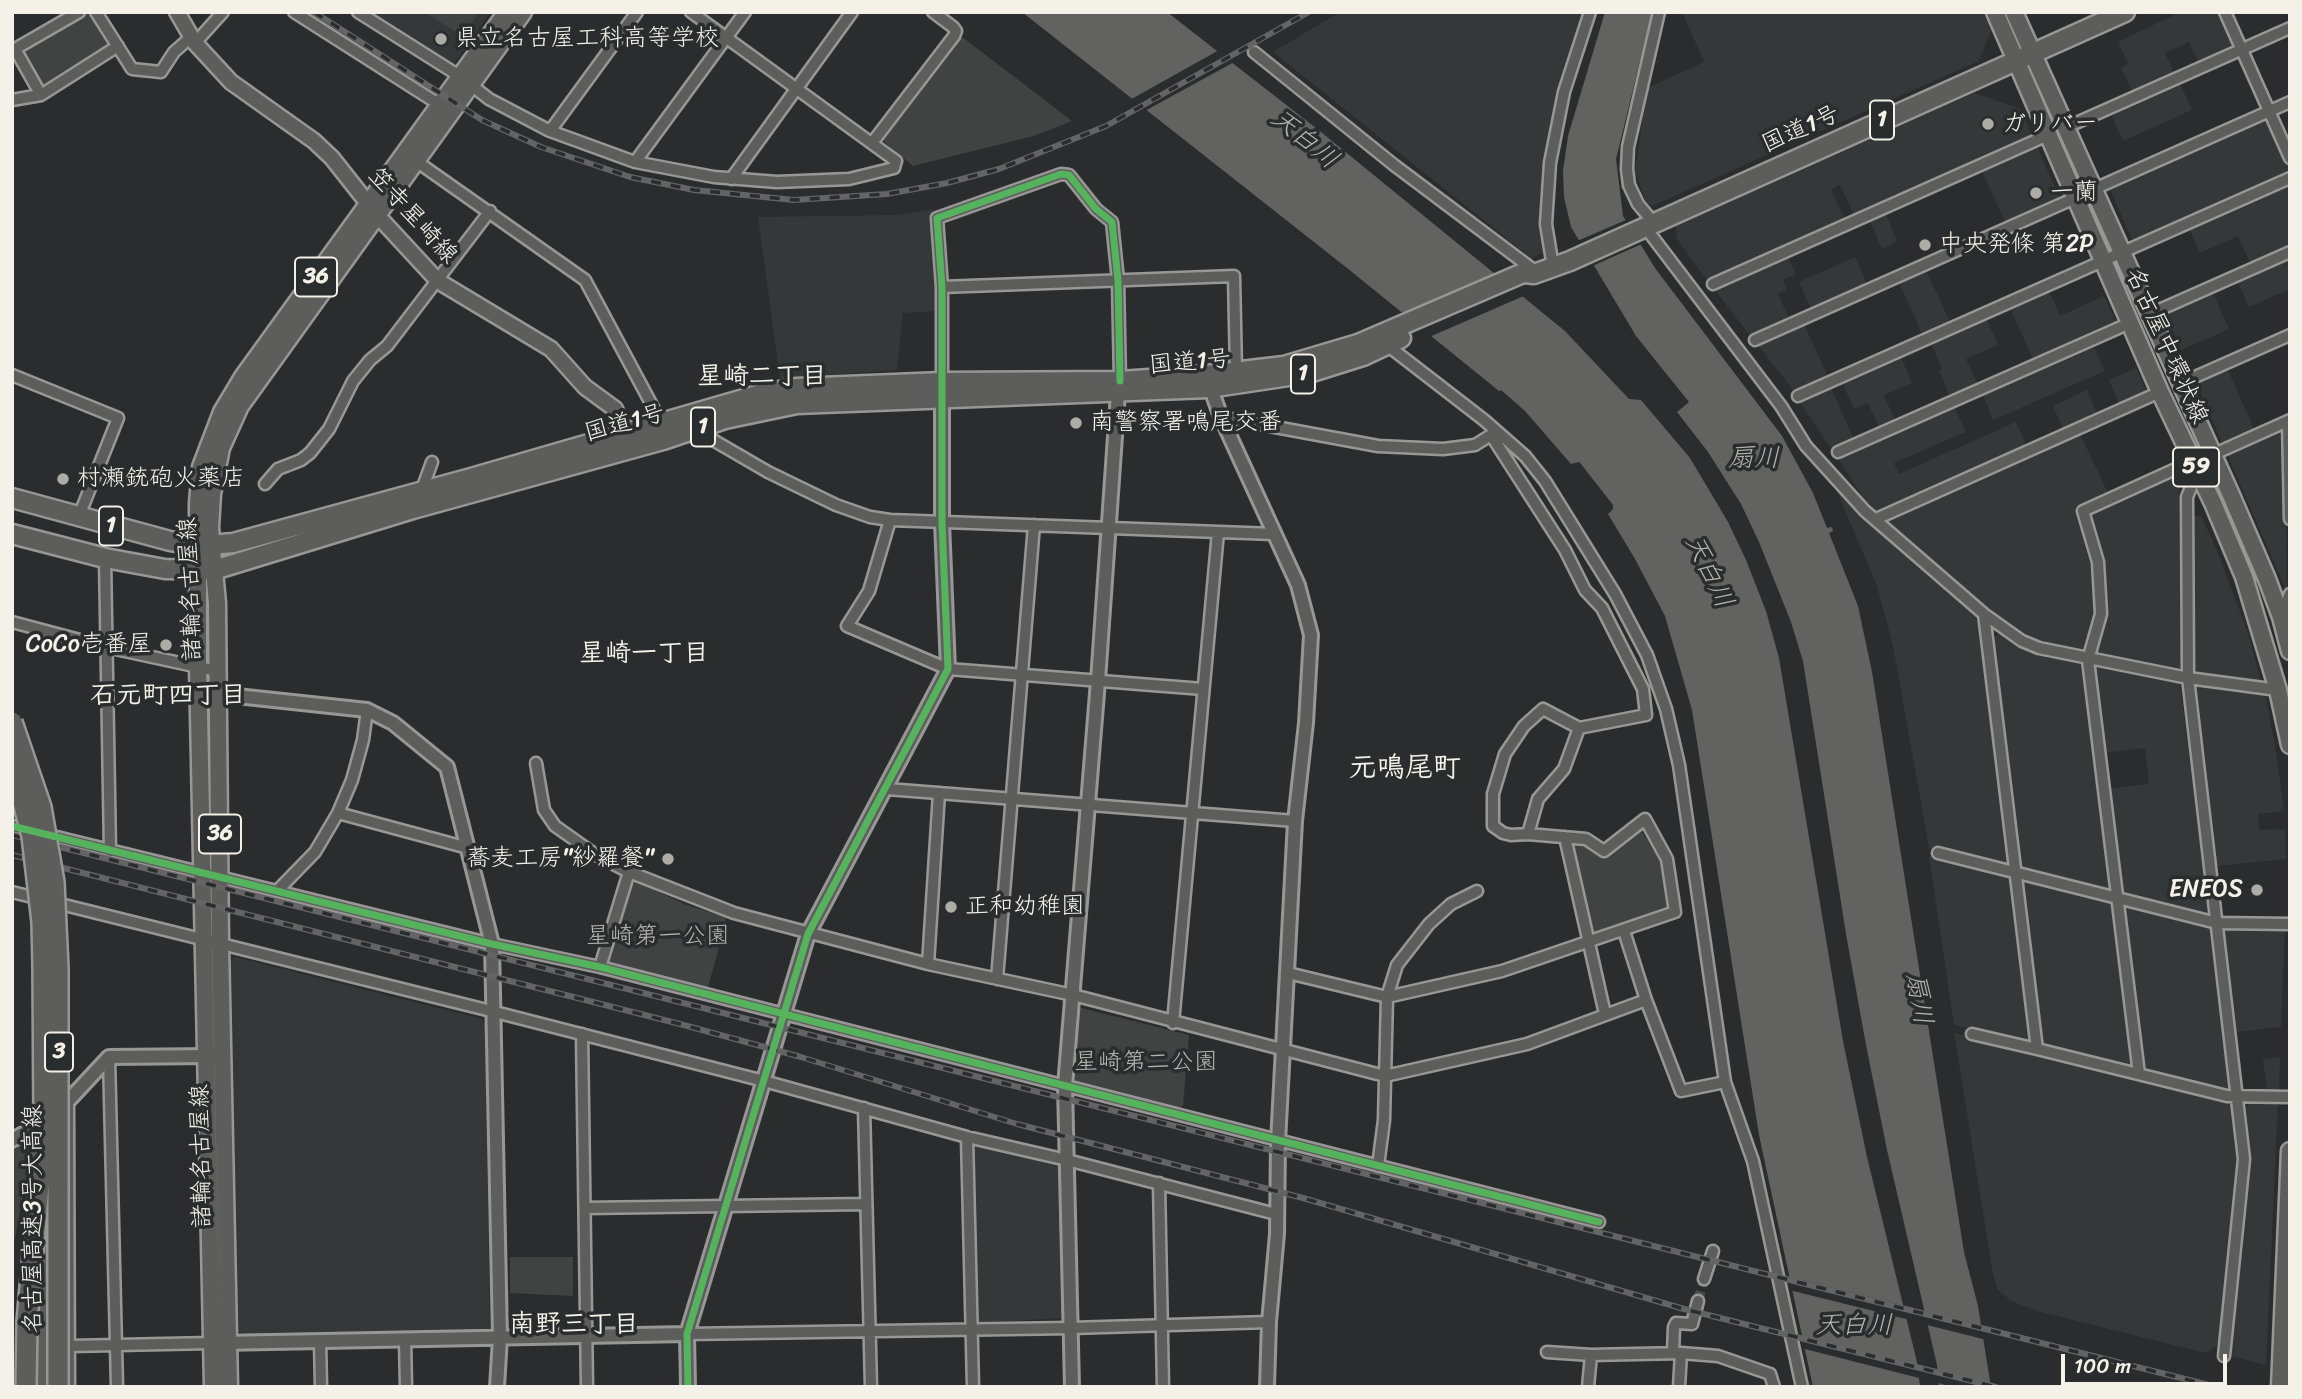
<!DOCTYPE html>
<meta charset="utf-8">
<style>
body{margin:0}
#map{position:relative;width:2302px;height:1399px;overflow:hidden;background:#2b2c2d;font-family:Sriracha,sans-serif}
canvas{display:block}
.frame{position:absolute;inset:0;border:14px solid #f4f1e8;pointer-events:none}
.scale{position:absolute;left:2061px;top:1354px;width:166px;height:32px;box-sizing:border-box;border:4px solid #f4f1e8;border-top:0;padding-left:9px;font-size:21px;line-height:24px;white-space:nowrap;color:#f4f1e8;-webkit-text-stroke:5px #2a2d2e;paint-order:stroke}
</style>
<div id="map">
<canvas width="2302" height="1399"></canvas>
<div class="frame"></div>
<div class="scale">100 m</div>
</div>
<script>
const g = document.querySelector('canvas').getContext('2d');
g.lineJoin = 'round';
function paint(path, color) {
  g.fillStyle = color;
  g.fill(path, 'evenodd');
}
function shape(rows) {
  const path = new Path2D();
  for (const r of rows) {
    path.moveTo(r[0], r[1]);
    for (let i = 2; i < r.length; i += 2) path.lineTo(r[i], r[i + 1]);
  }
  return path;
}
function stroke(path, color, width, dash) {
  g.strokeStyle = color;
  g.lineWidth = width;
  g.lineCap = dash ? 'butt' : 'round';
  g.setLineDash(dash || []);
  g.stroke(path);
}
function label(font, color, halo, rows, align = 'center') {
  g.font = font + ' Sriracha,"Klee One",sans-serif';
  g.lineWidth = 7;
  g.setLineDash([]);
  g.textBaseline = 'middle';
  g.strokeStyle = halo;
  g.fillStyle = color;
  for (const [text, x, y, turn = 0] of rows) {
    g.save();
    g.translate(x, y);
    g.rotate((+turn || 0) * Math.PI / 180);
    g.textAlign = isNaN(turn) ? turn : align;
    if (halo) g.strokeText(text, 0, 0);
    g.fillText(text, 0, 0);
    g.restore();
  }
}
paint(shape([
 [367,12,491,12,453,65],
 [1340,12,1587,12,1568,60,1548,147,1542,225,1544,252,1531,258,1273,52],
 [1682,12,1983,12,1991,31,1979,61,1652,206,1645,200,1635,171,1647,88,1704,62],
 [2180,12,2220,12,2234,43,2232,49,2199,64,2189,42,2165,53,2175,75,2133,93,2121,68,2128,64,2118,42],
 [2179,81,2192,110,2123,141,2110,112],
 [1974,93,2021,109,2033,138,1855,217,1840,185,1831,190,1846,221,1709,283,1677,239,1676,226],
 [2264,118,2268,120,2290,168,2288,173,2133,242,2109,187],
 [2036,145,2061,200,2006,224,1981,169],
 [2290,182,2290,248,2251,265,2238,236,2200,253,2188,226],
 [933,209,937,311,903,313,897,370,780,378,758,217,898,215],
 [1885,212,1897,241,1882,249,1869,219],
 [1787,256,1796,274,1783,280,1787,290,1778,294,1790,321,1752,338,1714,289],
 [1855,257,1868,286,1812,311,1799,282],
 [2290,257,2290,289,2249,307,2237,280],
 [1925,268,1951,324,1923,336,1898,280],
 [2048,288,2060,316,2104,296,2117,324,2034,361,2009,306],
 [2212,291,2229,329,2181,350,2165,313],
 [1985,316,1998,345,1966,359,1979,386,1951,399,1939,371,1942,369,1930,341],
 [1803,322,1828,377,1795,392,1756,343],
 [2092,343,2105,371,1993,420,1982,392],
 [1900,355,1912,383,1884,395,1896,423,1880,430,1868,403,1854,409,1841,380],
 [2226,366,2255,431,2223,445,2195,380],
 [2136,368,2146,390,2144,395,2120,406,2109,380],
 [1830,386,1855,441,1833,451,1798,400],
 [2087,390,2098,416,2064,431,2053,406],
 [1953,405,1966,432,1894,463,1899,474,2016,422,2027,447,1877,514,1870,509,1837,457],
 [2285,427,2287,593,2227,454],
 [2079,432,2109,495,2080,508,2094,565,2099,614,2086,655,2046,646,2023,637,2005,626,1887,524,1889,516],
 [2173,474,2178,476,2179,483,2181,667,2176,673,2092,656,2104,614,2086,513],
 [1833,482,1981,616,2009,863,2005,867,1929,848,1893,646,1877,586],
 [2192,516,2201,516,2216,548,2247,630,2262,685,2198,676,2193,672],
 [2002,632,2037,652,2085,662,2113,889,2109,893,2022,871,2019,866,1990,639],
 [2098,665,2176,680,2180,684,2209,912,2204,917,2124,897,2120,894,2108,789,2149,784,2145,748,2104,753,2094,670],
 [2198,684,2265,692,2277,757,2284,811,2258,814,2259,830,2285,829,2286,859,2216,866,2195,689],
 [1929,856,2008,874,2011,880,2031,1038,2026,1042,1954,1025],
 [2026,880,2112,901,2115,905,2135,1064,2131,1068,2045,1047,2041,1042,2021,885],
 [2127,904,2206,924,2211,929,2230,1089,2226,1092,2145,1071,2142,1069,2122,908],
 [2228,926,2285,927,2281,1027,2237,1032,2224,932],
 [235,957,481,1019,485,1024,490,1328,487,1331,246,1336,238,1331,230,960],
 [1954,1033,2231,1101,2239,1158,2219,1344,2206,1353,2038,1311,2011,1301,1997,1289,1993,1274],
 [2280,1057,2279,1091,2267,1091,2263,1059],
 [2278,1102,2266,1365,2231,1356,2230,1354,2251,1160,2246,1108,2249,1103],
 [979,1146,1055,1165,1059,1169,1062,1318,980,1323,976,1320,974,1149]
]), '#353838');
paint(shape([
 [87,12,93,13,112,43,112,48,46,88,41,87,20,54,22,49],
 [425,12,479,12,463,37],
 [962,37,1050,104,1072,121,1034,136,913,166,883,141],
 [1641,831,1661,861,1667,909,1590,934,1570,848,1579,841,1604,859],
 [636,881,684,904,725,917,726,922,708,987,700,991,607,966,630,885],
 [1077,1007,1189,1035,1183,1106,1175,1110,1076,1084,1072,1079],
 [30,1138,27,1174,12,1255,12,1146],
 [510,1257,573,1257,573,1296,510,1293]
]), '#414242');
paint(shape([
 [1022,12,1167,12,1321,132,1565,331,1629,399,1641,400,1690,458,1728,522,1746,560,1766,611,1779,658,1843,1041,1867,1157,1917,1362,1920,1387,1813,1387,1759,1135,1692,710,1665,616,1635,559,1608,514,1613,509,1613,505,1581,464,1579,462,1571,464,1525,411,1501,390,1499,391,1347,268],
 [1605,12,1652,12,1616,159,1623,216,1655,268,1782,436,1813,493,1827,528,1832,527,1833,531,1829,533,1858,606,1872,672,1964,1252,1978,1306,1991,1387,1939,1387,1937,1365,1887,1150,1866,1045,1846,934,1803,661,1791,622,1759,542,1741,504,1708,452,1677,412,1689,402,1636,336,1571,227,1564,197,1563,171,1568,136]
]), '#626361');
paint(shape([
 [1221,49,1236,61,1143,112,1128,101],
 [1628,218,1644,243,1590,267,1575,242,1626,220],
 [1499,273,1526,295,1427,338,1400,317],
 [1786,1276,1906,1306,1910,1320,1789,1290],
 [1919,1310,1985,1326,1987,1340,1923,1324],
 [1799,1336,1921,1366,1923,1379,1801,1348],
 [1934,1369,1994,1384,1995,1387,1953,1387,1935,1382]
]), '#2b2c2d');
stroke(shape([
 [1698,1301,1704,1279]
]), '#494a49', 10, [10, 5]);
const minor = shape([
 [96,12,132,69,161,72,174,52,191,37],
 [294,12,440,105],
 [358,12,461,77],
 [2225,12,2290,158],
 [195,43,223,12],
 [1254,52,1394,165,1535,271],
 [470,84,489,99,550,131,635,162,714,177,777,182,849,179,894,168,896,161,691,12],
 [41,95,15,49,79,12],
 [12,100,41,95,118,46],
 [2067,127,2290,28],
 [550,131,637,12],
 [872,143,954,36,956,31,953,27,933,12],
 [416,161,585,280,661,422,665,423],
 [635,162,745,12],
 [731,179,852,12],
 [2094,189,2290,102],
 [1654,223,1638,204,1629,185,1627,169,1628,147,1659,12],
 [1645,227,1781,406,1806,446,1865,511,1984,614,2022,641,2039,648,2188,678,2244,1159,2224,1356],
 [1553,267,1546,224,1550,163,1564,92,1590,12],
 [1713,284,2048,135],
 [942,287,1234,276,1236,372],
 [2150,314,2290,252],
 [1755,340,2075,198],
 [1387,345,1484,420,1525,456,1545,481,1615,594,1647,655,1666,709,1679,765,1725,1082,1753,1161,1802,1387],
 [12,375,118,418,79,516],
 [942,382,942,287,937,218,1061,174,1069,175,1096,209,1112,222,1118,280,1120,381],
 [2179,384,2290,335],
 [1798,396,2290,178],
 [1221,417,1378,446,1443,449,1475,445,1491,435,1494,430],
 [2288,421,2290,519],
 [694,429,768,472,836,505,870,517,890,520,1274,534],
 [1838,452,2130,323],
 [265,484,278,469,301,460,310,453,329,429,353,381,370,360,387,346,490,211],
 [421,492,432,462],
 [1876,519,2160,392],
 [890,520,869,591,847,626,948,669,1203,689],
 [105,558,110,851],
 [1984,614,2037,1049,2227,1096,2290,1097],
 [2281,616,2290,594],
 [12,622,106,647,217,671],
 [2278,690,2188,678,2187,497,2198,470,2212,455,2290,420],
 [536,763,544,810,555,826,596,855,629,872,734,913,928,964,1073,995,1385,1076,1527,1044,1646,1000],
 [887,789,1295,821],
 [338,813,468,848],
 [12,826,492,944,600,967,1599,1222],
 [1528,834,1538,799,1564,769,1579,728],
 [1565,837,1605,1014],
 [1938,853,2217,923,2290,924],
 [278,890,315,852,338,813,352,780,363,740,367,710],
 [12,892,495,1012,764,1081,967,1137,1067,1160,1276,1214],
 [1624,931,1646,1000,1681,1091,1725,1082],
 [928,964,939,793],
 [600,967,629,872],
 [1288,973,1387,997,1502,971,1675,912,1667,859,1645,819,1604,851,1586,839,1528,834,1511,835,1503,833,1493,826,1493,794,1505,754,1524,726,1543,709,1579,728,1646,715,1643,689,1602,608,1585,590,1565,550,1491,435],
 [997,979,1034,525],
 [1173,1023,1218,532],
 [582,1034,587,1387],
 [1972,1034,2037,1049],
 [109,1057,117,1387],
 [2139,1074,2088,660,2101,614,2098,562,2083,511,2193,461],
 [68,1101,69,1387],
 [864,1108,871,1387],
 [967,1137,973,1387],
 [1378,1166,1384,1120,1387,997,1397,965,1429,924,1451,904,1477,891],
 [1159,1183,1163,1387],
 [585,1208,866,1204],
 [1704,1279,1713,1251],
 [687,1334,1071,1328,1269,1322],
 [405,1339,406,1387],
 [320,1341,321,1387],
 [70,1346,212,1343],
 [1547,1352,1591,1355,1681,1353,1718,1356,1770,1374],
 [1673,1353,1674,1327,1676,1323,1692,1324,1698,1301],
 [1770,1374,1774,1387],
 [1588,1387,1591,1355],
 [1679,1387,1681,1353]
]);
const tertiary = shape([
 [1208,381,1221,417,1298,585,1311,635,1306,723,1295,821,1278,1142,1277,1234,1269,1322,1267,1387],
 [218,694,367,710,393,723,447,767,492,944,500,1338,497,1387],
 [12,1140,39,1125,68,1101,109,1057,212,1056],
 [219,1343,687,1334],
 [688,1387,687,1334,808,934,948,669,942,522,942,393],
 [1072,1387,1065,1086,1098,681,1118,393]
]);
const secondary = shape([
 [177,12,195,43,231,82,314,141,332,158,377,215,438,281,551,349,585,387,615,409,625,432]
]);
const primary = shape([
 [1995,12,2160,392,2213,503,2244,577,2278,690,2290,745],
 [2014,12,2231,495,2267,579,2281,617,2290,651],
 [213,1387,198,667,198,503,201,467,222,412,243,377,507,12],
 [229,1387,220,945,217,603,210,528,212,494,221,448,240,406,523,12],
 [2280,1387,2290,1151]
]);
const trunk = shape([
 [12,498,170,541,198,546,233,543,471,478,761,394,796,388,942,382,1120,381,1207,375,1284,366,1358,344,1523,273,1534,274,1570,261,2125,12],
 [12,534,105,558,165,569,214,570,413,509,663,440,725,419,797,404,1209,388,1309,373,1363,356,1401,338]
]);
const motorway = shape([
 [42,1387,43,1230]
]);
stroke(minor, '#979796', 15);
stroke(tertiary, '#979796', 18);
stroke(secondary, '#979796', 19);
stroke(primary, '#979796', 21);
stroke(trunk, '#979796', 23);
stroke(motorway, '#979796', 24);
stroke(minor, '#5d5d5c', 10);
stroke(tertiary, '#5d5d5c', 12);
stroke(secondary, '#5d5d5c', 14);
stroke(primary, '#5d5d5c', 16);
stroke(trunk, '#5d5d5c', 18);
stroke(motorway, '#5d5d5c', 19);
const rail = shape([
 [314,12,482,120,541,147,630,177,694,190,794,200,887,194,947,183,999,169,1106,126,1309,12],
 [12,835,2217,1387],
 [12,855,680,1024,801,1057,1017,1124,1303,1198,1684,1309,1996,1387]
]);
stroke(rail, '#646464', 6);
stroke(rail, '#2a2d2e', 3.5, [10]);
const motorwayBridge = shape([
 [12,722,41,807,54,882,58,968,58,1387],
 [12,761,32,836,42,922,43,966,44,1129,27,1321,26,1387]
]);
stroke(motorwayBridge, '#979796', 24, []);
stroke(motorwayBridge, '#5d5d5c', 19);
stroke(shape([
 [12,826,492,944,600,967,1599,1222],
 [688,1387,687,1334,808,934,948,669,942,522,942,287,937,218,1061,174,1069,175,1096,209,1112,222,1118,280,1120,381]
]), '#56b35d', 7);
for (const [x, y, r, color] of [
 [441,39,7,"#aeaca7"],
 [1988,124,7,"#aeaca7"],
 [2036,193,7,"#aeaca7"],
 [1925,245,7,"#aeaca7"],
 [1076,423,7,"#aeaca7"],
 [63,479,7,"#aeaca7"],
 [166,645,7,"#aeaca7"],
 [668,859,7,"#aeaca7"],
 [2257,890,7,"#aeaca7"],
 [951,907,7,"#aeaca7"]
]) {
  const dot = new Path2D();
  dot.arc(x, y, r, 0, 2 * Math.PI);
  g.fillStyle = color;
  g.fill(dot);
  stroke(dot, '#2a2d2e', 2.5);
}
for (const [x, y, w] of [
 [1882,120,24],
 [316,277,42],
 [1303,374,24],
 [703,427,24],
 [2196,467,46],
 [111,526,24],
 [220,834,42],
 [59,1052,28]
]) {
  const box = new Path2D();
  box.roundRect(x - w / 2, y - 19.5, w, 39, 5);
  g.fillStyle = '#2a2d2e';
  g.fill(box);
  stroke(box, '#f4f1e8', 2);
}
label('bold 23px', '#f4f1e8', null, [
 ["1",1882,120],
 ["36",316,277],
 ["1",1303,374],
 ["1",703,427],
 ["59",2196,467],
 ["1",111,526],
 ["36",220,834],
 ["3",59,1052]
]);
label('24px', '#f4f1e8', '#2a2d2e', [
 ["県立名古屋工科高等学校",455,39],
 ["ガリバー",2002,124],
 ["一蘭",2050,193],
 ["中央発條 第2P",1939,245],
 ["南警察署鳴尾交番",1090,423],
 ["村瀬銃砲火薬店",77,479],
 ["CoCo壱番屋",152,645,"right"],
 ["蕎麦工房\"紗羅餐\"",654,859,"right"],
 ["ENEOS",2243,890,"right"],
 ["正和幼稚園",965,907]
], 'left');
label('24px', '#f4f1e8', '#2a2d2e', [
 ["国道1号",1801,130,-24],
 ["笠寺星崎線",412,216,48],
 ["名古屋中環状線",2166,346,66],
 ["国道1号",1190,363,-5],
 ["国道1号",625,424,-15],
 ["諸輪名古屋線",191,589,-92],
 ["諸輪名古屋線",202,1156,-91],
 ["名古屋高速3号大高線",34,1219,-90]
]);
label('24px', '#b6b5af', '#2a2d2e', [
 ["星崎第一公園",658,937],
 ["星崎第二公園",1146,1063]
]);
label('italic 26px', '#b5b3ae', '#2a2d2e', [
 ["天白川",1304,140,39],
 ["扇川",1754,459],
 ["天白川",1708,572,64],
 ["扇川",1918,999,80],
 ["天白川",1854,1326]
]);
label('bold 26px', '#f4f1e8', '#2a2d2e', [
 ["星崎二丁目",762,377],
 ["星崎一丁目",644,654],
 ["石元町四丁目",168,696],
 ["南野三丁目",574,1325]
]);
label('bold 28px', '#f4f1e8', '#2a2d2e', [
 ["元鳴尾町",1405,769]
]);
</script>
